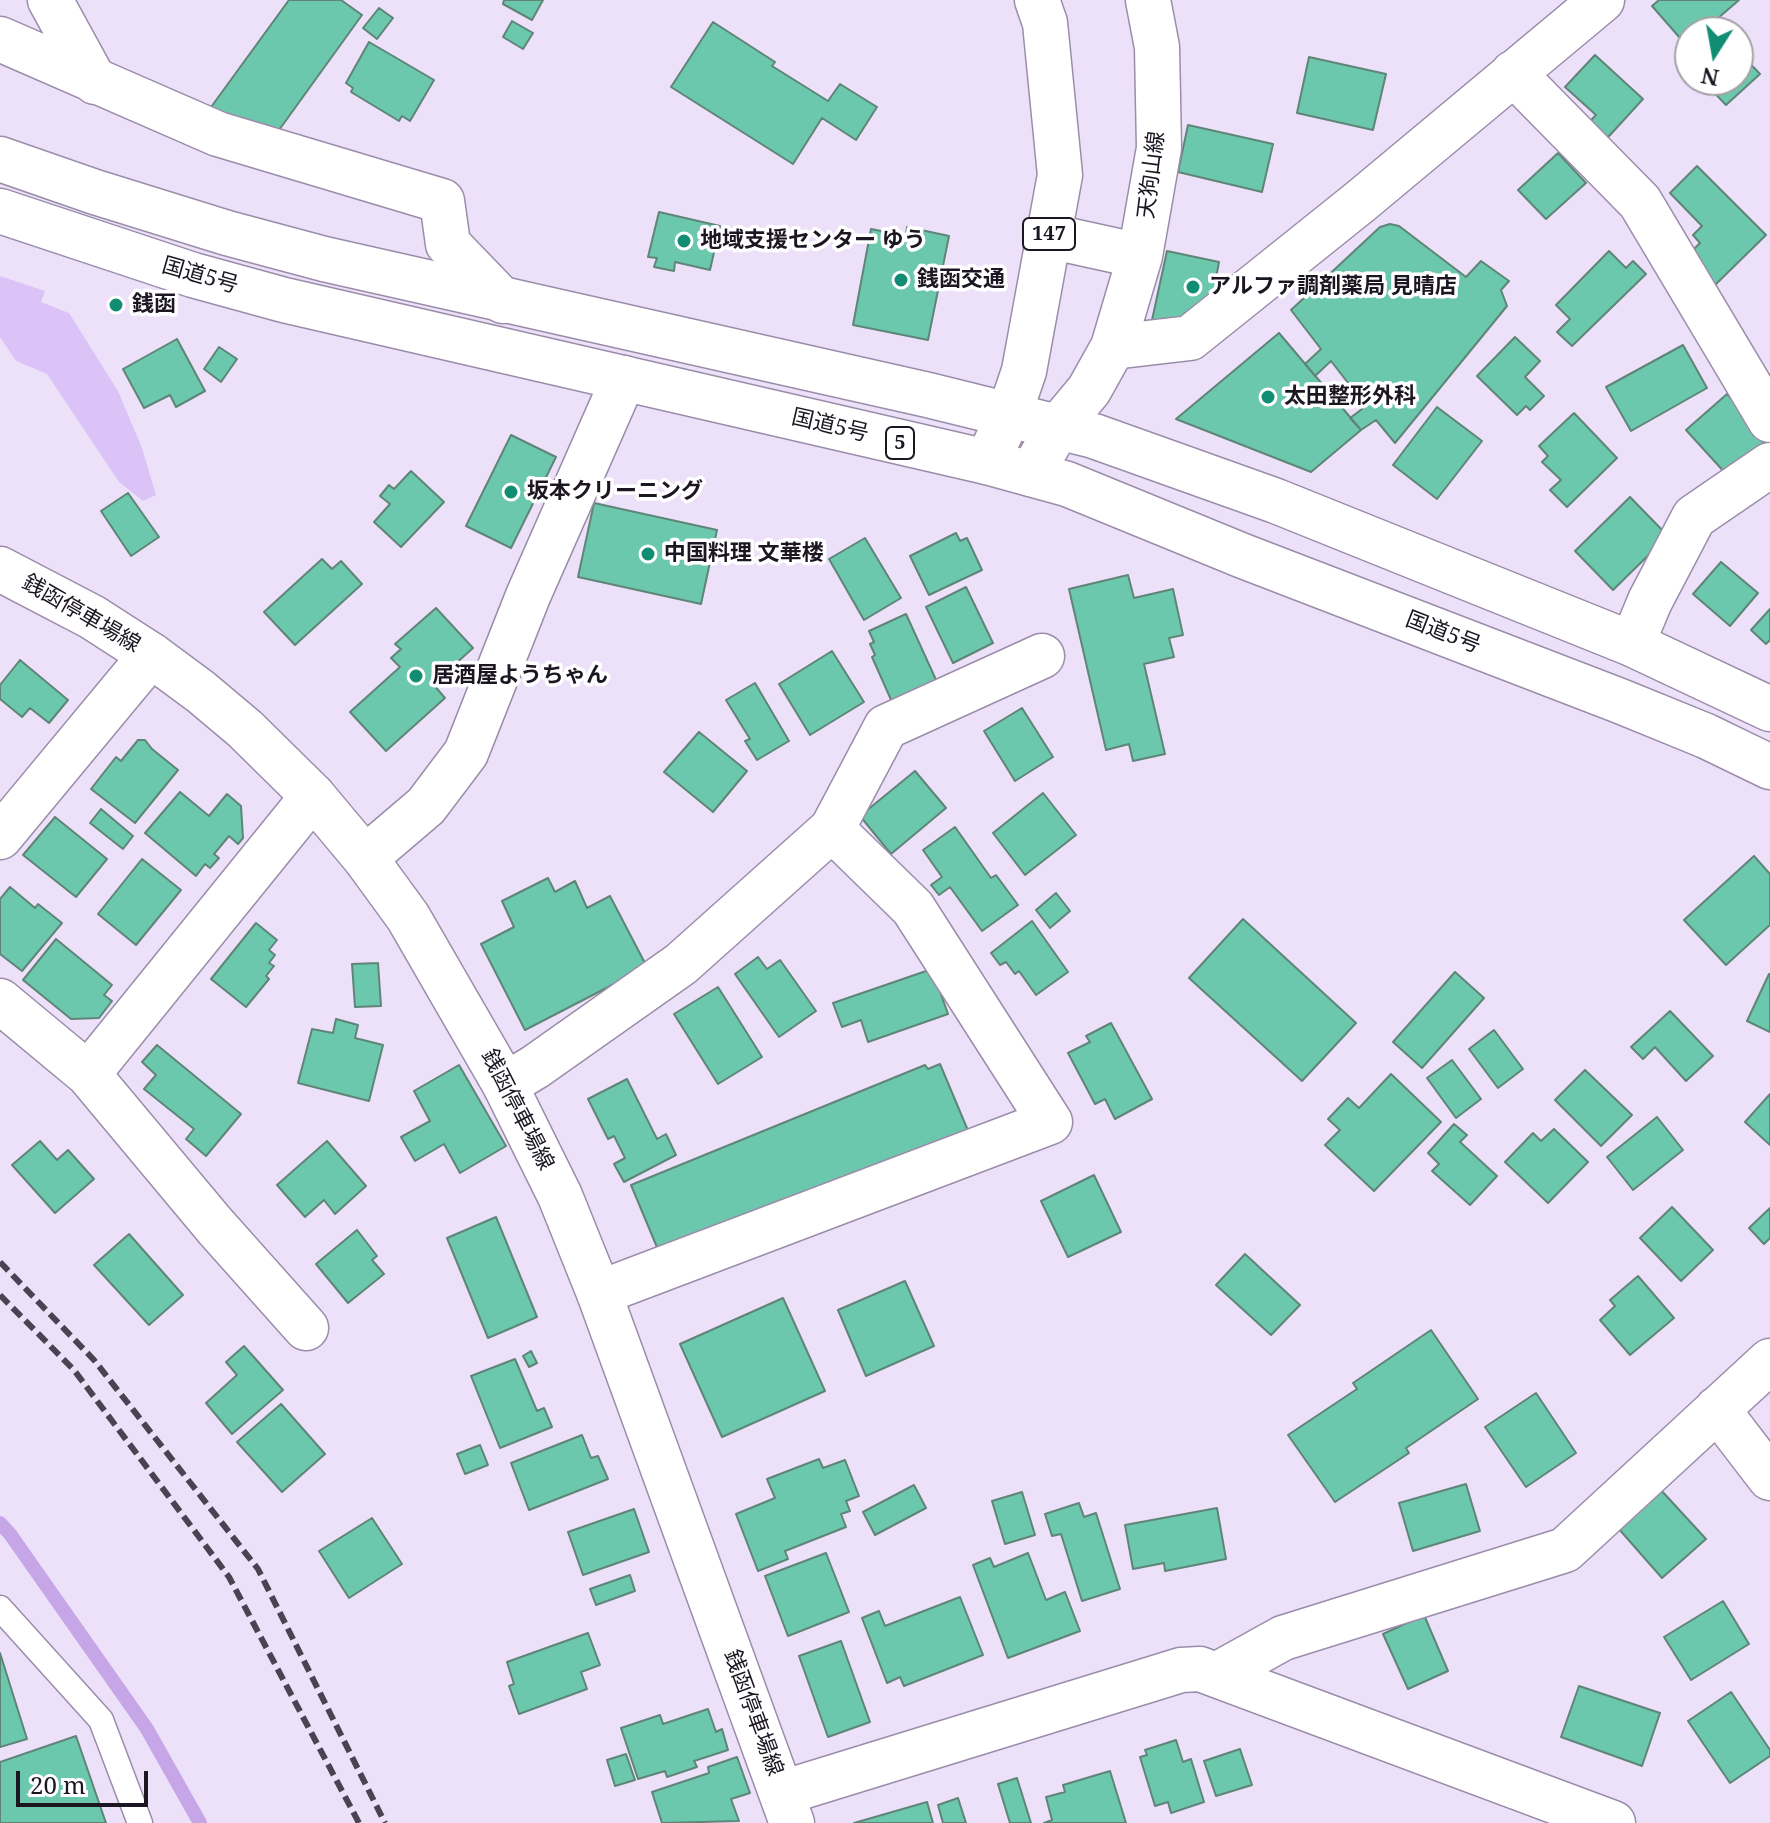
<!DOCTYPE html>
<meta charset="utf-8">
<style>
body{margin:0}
#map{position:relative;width:1770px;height:1823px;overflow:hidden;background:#ede1fa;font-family:"Noto Serif",serif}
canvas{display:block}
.north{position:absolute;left:1674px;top:16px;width:80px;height:80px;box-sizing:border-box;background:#fff;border:2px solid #a4a2a6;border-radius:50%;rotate:191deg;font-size:22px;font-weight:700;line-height:32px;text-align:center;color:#1b1621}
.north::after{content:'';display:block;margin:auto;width:28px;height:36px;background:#108d72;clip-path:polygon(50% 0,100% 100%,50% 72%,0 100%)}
.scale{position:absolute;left:16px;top:1771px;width:132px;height:36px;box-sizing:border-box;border:4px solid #1b1621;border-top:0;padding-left:10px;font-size:24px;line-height:28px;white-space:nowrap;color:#1b1621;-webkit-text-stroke:6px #fff;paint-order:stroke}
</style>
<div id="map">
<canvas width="1770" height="1823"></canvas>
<div class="north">N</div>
<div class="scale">20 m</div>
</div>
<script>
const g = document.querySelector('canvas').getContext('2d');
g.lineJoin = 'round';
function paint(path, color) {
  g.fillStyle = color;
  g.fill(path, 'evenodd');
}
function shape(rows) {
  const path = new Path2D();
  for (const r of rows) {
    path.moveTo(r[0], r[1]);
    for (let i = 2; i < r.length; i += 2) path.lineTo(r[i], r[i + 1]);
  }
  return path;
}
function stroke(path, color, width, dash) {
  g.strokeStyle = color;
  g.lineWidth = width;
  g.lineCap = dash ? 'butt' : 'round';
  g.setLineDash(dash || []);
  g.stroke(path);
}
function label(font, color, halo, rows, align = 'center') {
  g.font = font + ' "Noto Serif","Noto Sans JP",serif';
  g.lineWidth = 7;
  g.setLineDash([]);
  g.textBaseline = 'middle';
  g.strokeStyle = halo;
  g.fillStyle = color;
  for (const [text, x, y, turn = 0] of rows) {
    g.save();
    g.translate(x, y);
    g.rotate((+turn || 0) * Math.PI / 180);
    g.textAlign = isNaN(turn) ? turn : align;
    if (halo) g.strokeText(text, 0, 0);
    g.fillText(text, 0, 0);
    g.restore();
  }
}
paint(shape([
 [0,276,45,291,41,302,69,313,118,391,142,448,156,495,143,501,119,482,47,374,16,361,0,337]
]), '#dcc3f7');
stroke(shape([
 [0,1523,10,1534,147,1729,200,1823]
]), '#c6a6e7', 14);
const building = shape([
 [289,0,341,0,362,15,274,137,206,114,289,0],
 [504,0,543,0,532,20,503,4,504,0],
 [1659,0,1739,0,1702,32,1690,32,1690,43,1687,46,1652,6,1659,0],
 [379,8,393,18,377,39,363,28,379,8],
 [512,21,533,33,523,49,503,37,512,21],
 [713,22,775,62,772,66,828,101,840,84,877,107,856,140,822,118,793,164,671,87,713,22],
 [369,42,434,80,410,121,402,116,399,121,351,92,353,88,346,83,369,42],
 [1738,51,1760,74,1726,105,1702,80,1738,80,1738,51],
 [1595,55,1643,99,1600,146,1582,129,1596,115,1565,87,1595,55],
 [1309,57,1386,74,1373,130,1297,113,1309,57],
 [1188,125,1273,144,1262,192,1178,172,1188,125],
 [1558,153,1586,183,1546,219,1518,190,1558,153],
 [1697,166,1766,235,1714,286,1685,258,1700,243,1693,235,1702,226,1670,193,1697,166],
 [659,212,720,226,710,270,675,262,674,271,654,267,657,258,648,257,659,212],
 [1390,224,1399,226,1466,277,1481,261,1509,281,1501,290,1507,306,1395,443,1376,420,1361,430,1350,418,1366,406,1331,361,1315,376,1305,364,1321,349,1291,310,1380,227,1390,224],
 [907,227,949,236,928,340,853,325,871,229,906,236,907,227],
 [1167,251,1219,262,1216,278,1230,281,1218,298,1184,314,1182,325,1152,320,1167,251],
 [1609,251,1626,268,1633,261,1646,274,1572,346,1557,332,1570,319,1556,305,1609,251],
 [1279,333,1361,430,1311,472,1176,419,1279,333],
 [1515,337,1540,361,1525,377,1544,396,1530,410,1526,406,1517,415,1477,376,1515,337],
 [177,339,205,391,176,407,170,395,144,408,123,369,177,339],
 [1683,345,1707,388,1631,431,1606,387,1683,345],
 [219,347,237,359,221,382,204,369,219,347],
 [1727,394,1768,439,1727,475,1686,430,1727,394],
 [1437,407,1482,441,1437,499,1393,465,1437,407],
 [1574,413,1617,458,1567,507,1550,490,1561,480,1542,462,1548,456,1539,446,1574,413],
 [511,435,556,457,511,548,466,526,511,435],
 [411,471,444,502,401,547,374,522,390,504,380,496,389,485,394,489,411,471],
 [128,493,159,537,131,556,101,511,128,493],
 [1630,497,1668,536,1613,590,1575,551,1630,497],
 [594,503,717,530,701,604,578,577,594,503],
 [956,533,960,541,967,538,982,570,929,595,910,556,956,533],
 [865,538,901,598,864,620,829,559,865,538],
 [322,559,332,569,341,561,362,584,295,645,264,612,322,559],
 [1721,562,1758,593,1730,626,1693,594,1721,562],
 [1128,575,1134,598,1173,589,1183,635,1169,638,1174,657,1144,664,1165,754,1133,761,1129,744,1106,750,1069,589,1128,575],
 [966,587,993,643,953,663,926,607,966,587],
 [436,608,473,648,433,684,445,698,386,751,350,712,400,667,391,658,401,649,395,644,436,608],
 [1770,609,1770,640,1766,644,1751,630,1770,609],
 [906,614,937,682,892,702,872,657,875,655,870,644,874,642,869,631,906,614],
 [832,651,864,702,810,735,779,684,832,651],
 [20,660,68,700,49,723,30,708,22,717,0,699,0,685,20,660],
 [755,683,789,741,757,760,745,741,750,739,726,700,755,683],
 [1022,708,1053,757,1015,781,984,731,1022,708],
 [699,732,747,771,713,812,664,772,699,732],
 [138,740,145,740,152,749,178,770,135,823,91,789,116,757,121,761,138,740],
 [915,771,946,808,891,854,860,816,915,771],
 [180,792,209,816,227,794,241,806,243,838,238,844,229,836,214,854,219,858,210,868,205,864,196,876,145,833,180,792],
 [1043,793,1076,835,1025,875,993,833,1043,793],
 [101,809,133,836,123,849,90,823,101,809],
 [55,817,107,859,76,897,23,855,55,817],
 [955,827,991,878,996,875,1018,905,982,931,950,887,939,895,931,885,942,877,923,850,955,827],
 [1754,856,1770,874,1770,925,1726,965,1684,920,1754,856],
 [142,859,181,890,136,945,98,914,142,859],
 [548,878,555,892,575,881,587,908,610,896,647,967,525,1030,481,944,514,927,502,901,548,878],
 [10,887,35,908,38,904,62,923,22,971,0,954,0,899,10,887],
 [1056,893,1070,911,1050,928,1036,910,1056,893],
 [1243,919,1356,1023,1302,1081,1189,978,1243,919],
 [1032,921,1068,972,1036,995,1019,971,1015,974,1006,962,1000,965,991,953,1032,921],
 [256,923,277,940,269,950,275,955,269,963,274,966,266,976,269,979,246,1007,211,979,256,923],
 [56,939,112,985,104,995,112,1001,99,1018,71,1019,23,980,56,939],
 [758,957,767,969,780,960,816,1011,779,1037,735,974,758,957],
 [378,963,381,1006,355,1007,352,964,378,963],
 [932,969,948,1014,868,1042,861,1020,842,1027,833,1003,932,969],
 [1455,972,1484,998,1422,1068,1393,1042,1455,972],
 [1769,974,1770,974,1770,1032,1747,1021,1769,974],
 [718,987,762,1057,718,1084,674,1014,718,987],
 [1670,1011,1713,1056,1686,1081,1655,1047,1643,1059,1631,1047,1670,1011],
 [336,1019,358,1025,355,1038,383,1045,369,1101,298,1083,312,1029,333,1033,336,1019],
 [1111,1023,1152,1099,1115,1119,1105,1099,1095,1104,1068,1053,1090,1042,1086,1036,1111,1023],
 [1494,1030,1523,1069,1498,1088,1469,1049,1494,1030],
 [157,1045,241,1114,206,1156,186,1139,194,1129,144,1089,156,1075,142,1062,157,1045],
 [1452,1060,1481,1099,1456,1118,1427,1078,1452,1060],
 [940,1064,969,1133,664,1264,631,1185,925,1065,928,1069,940,1064],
 [459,1065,506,1146,460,1173,444,1144,415,1161,401,1137,430,1121,414,1091,459,1065],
 [1585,1070,1632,1115,1601,1146,1555,1100,1585,1070],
 [1391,1074,1441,1122,1374,1191,1325,1145,1340,1130,1328,1119,1348,1098,1359,1108,1391,1074],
 [627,1079,657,1139,666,1134,676,1155,624,1182,614,1164,625,1158,614,1136,608,1139,588,1099,627,1079],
 [1770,1094,1770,1145,1745,1122,1770,1094],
 [1657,1117,1683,1150,1633,1190,1607,1157,1657,1117],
 [1454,1124,1467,1135,1460,1142,1497,1176,1470,1205,1432,1171,1439,1164,1428,1153,1454,1124],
 [1554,1129,1588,1162,1548,1203,1505,1162,1533,1133,1541,1141,1554,1129],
 [40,1141,57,1160,68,1150,94,1179,55,1213,12,1165,40,1141],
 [327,1141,366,1186,335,1214,324,1200,305,1217,277,1185,327,1141],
 [1094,1175,1121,1232,1068,1257,1041,1201,1094,1175],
 [1672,1207,1713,1250,1681,1281,1640,1238,1672,1207],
 [1770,1208,1770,1238,1764,1244,1749,1228,1770,1208],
 [496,1217,537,1317,488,1338,447,1238,496,1217],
 [357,1230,377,1256,372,1260,384,1274,348,1303,316,1264,357,1230],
 [129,1234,183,1295,149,1325,94,1265,129,1234],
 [1245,1254,1300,1305,1271,1335,1216,1285,1245,1254],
 [1638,1276,1674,1318,1630,1355,1600,1320,1615,1306,1610,1300,1638,1276],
 [905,1281,934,1346,866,1376,838,1310,905,1281],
 [783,1298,825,1391,722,1437,680,1344,783,1298],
 [1431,1330,1478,1399,1406,1448,1409,1453,1335,1502,1288,1435,1357,1389,1353,1383,1431,1330],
 [244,1346,283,1390,232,1434,206,1403,237,1375,226,1362,244,1346],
 [531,1351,537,1363,529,1367,523,1356,531,1351],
 [515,1359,537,1411,544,1408,552,1427,500,1448,471,1376,515,1359],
 [1536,1393,1576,1453,1526,1487,1485,1427,1536,1393],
 [281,1404,325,1454,282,1492,237,1442,281,1404],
 [582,1435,591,1458,598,1456,608,1479,529,1510,511,1463,582,1435],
 [480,1445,488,1465,465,1474,457,1454,480,1445],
 [819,1459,823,1468,845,1460,859,1496,846,1501,850,1511,841,1514,846,1527,785,1551,788,1559,758,1571,736,1514,775,1498,767,1479,819,1459],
 [1466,1484,1480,1531,1413,1551,1399,1503,1466,1484],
 [914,1485,926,1508,875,1535,863,1512,914,1485],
 [1660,1489,1706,1539,1662,1578,1618,1528,1660,1489],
 [1022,1492,1035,1535,1005,1544,992,1501,1022,1492],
 [1079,1503,1084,1517,1096,1513,1120,1589,1082,1601,1061,1534,1052,1536,1045,1514,1079,1503],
 [1217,1508,1226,1559,1165,1571,1164,1563,1133,1569,1125,1525,1217,1508],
 [634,1509,649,1552,583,1575,568,1532,634,1509],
 [372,1518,402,1564,349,1598,319,1551,372,1518],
 [826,1553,849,1612,788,1636,765,1576,826,1553],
 [1028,1553,1046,1600,1065,1592,1080,1631,1008,1658,973,1565,990,1558,994,1567,1028,1553],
 [630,1575,635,1591,596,1605,590,1589,630,1575],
 [960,1597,983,1655,904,1686,900,1677,887,1683,862,1618,879,1611,885,1626,960,1597],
 [1723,1601,1749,1644,1691,1680,1664,1637,1723,1601],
 [1424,1615,1448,1671,1408,1689,1383,1634,1424,1615],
 [588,1633,600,1665,581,1672,587,1689,519,1714,509,1686,514,1684,507,1662,588,1633],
 [841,1641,870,1722,828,1737,799,1656,841,1641],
 [0,1653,27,1739,0,1747,0,1653],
 [1579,1686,1660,1713,1642,1766,1561,1737,1579,1686],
 [1731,1692,1770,1750,1770,1756,1730,1783,1688,1721,1731,1692],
 [708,1709,716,1732,722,1729,728,1750,694,1761,697,1767,667,1777,665,1771,638,1779,621,1728,660,1715,663,1724,708,1709],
 [76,1736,106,1823,0,1823,0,1762,76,1736],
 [1176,1740,1183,1762,1191,1759,1204,1802,1171,1813,1168,1802,1155,1806,1140,1757,1147,1755,1145,1750,1176,1740],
 [1240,1749,1252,1785,1216,1796,1204,1761,1240,1749],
 [626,1754,635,1780,615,1786,607,1760,626,1754],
 [737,1757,750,1793,731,1799,739,1821,662,1823,652,1792,709,1773,708,1767,737,1757],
 [1110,1771,1126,1823,1044,1823,1052,1820,1046,1797,1065,1792,1063,1785,1110,1771],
 [1017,1778,1031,1823,1010,1823,998,1784,1017,1778],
 [958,1798,966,1823,943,1823,938,1805,958,1798],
 [927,1802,933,1823,854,1823,927,1802]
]);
paint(building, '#6cc8ac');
stroke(building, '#5f8478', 2);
const lane = shape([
 [0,1608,101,1720,140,1823]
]);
const street = shape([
 [50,0,95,82],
 [0,39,218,134,442,201,448,244,503,301],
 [1513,73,1640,202,1770,420],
 [1049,236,1140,256],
 [1113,347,1190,338,1361,201,1602,0],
 [1031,474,1059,426,1089,390,1113,347,1140,256,1159,148,1157,47,1148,0],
 [1632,644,1650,601,1694,517,1770,465],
 [0,837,151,655],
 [365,858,426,806,466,753,528,596,624,378],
 [0,1001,88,1074,215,1226,306,1328],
 [88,1074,313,796],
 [505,1085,535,1067,681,964,832,829,886,727,1042,656],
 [599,1293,1050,1122,913,908,832,829],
 [1717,1409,1770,1478],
 [1218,1674,1283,1638,1565,1550,1770,1361]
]);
const secondary = shape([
 [0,569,92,617,151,655,201,692,245,729,313,796,365,858,408,917,505,1085,560,1196,599,1293,792,1823],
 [782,1793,1181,1670,1200,1669,1613,1823]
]);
const primary = shape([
 [987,462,1009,415,1024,371,1060,175,1045,23,1037,0]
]);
const highway = shape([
 [0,159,95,192,227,233,324,259,928,395,1094,436,1276,501,1632,644,1770,709],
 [0,211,193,275,284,300,987,462,1067,484,1243,556,1620,701,1706,736,1770,767]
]);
stroke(lane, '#9b8daa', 27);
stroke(street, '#9b8daa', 47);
stroke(secondary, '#9b8daa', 47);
stroke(primary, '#9b8daa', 47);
stroke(highway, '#9b8daa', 47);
stroke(lane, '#fff', 24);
stroke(street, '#fff', 44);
stroke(secondary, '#fff', 44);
stroke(primary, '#fff', 44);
stroke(highway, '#fff', 44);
stroke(shape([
 [0,1262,94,1360,258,1569,385,1823],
 [0,1295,74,1370,229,1577,359,1823]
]), '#4a4351', 6, [12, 6]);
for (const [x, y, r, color] of [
 [684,241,8,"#108d72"],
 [901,280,8,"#108d72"],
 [1193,287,8,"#108d72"],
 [116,305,8,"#108d72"],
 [1268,397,8,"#108d72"],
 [511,492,8,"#108d72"],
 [648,554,8,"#108d72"],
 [416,676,8,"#108d72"]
]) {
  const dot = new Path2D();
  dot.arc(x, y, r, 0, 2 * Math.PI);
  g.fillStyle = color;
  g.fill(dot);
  stroke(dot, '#fff', 3);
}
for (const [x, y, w] of [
 [1049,234,52],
 [900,443,28]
]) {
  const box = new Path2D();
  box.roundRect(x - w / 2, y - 16, w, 32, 6);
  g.fillStyle = '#fff';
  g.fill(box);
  stroke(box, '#1b1621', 2);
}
label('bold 20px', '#1b1621', null, [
 ["147",1049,234],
 ["5",900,443]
]);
label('22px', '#1b1621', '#fff', [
 ["天狗山線",1152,175,-83],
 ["国道5号",200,276,16],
 ["国道5号",830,426,13],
 ["銭函停車場線",81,614,30],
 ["国道5号",1443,633,21],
 ["銭函停車場線",517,1110,63],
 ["銭函停車場線",753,1713,70]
]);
label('bold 22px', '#1b1621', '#fff', [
 ["地域支援センター ゆう",700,241],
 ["銭函交通",917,280],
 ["アルファ調剤薬局 見晴店",1209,287],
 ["銭函",132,305],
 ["太田整形外科",1284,397],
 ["坂本クリーニング",527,492],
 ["中国料理 文華楼",664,554],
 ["居酒屋ようちゃん",432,676]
], 'left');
</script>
